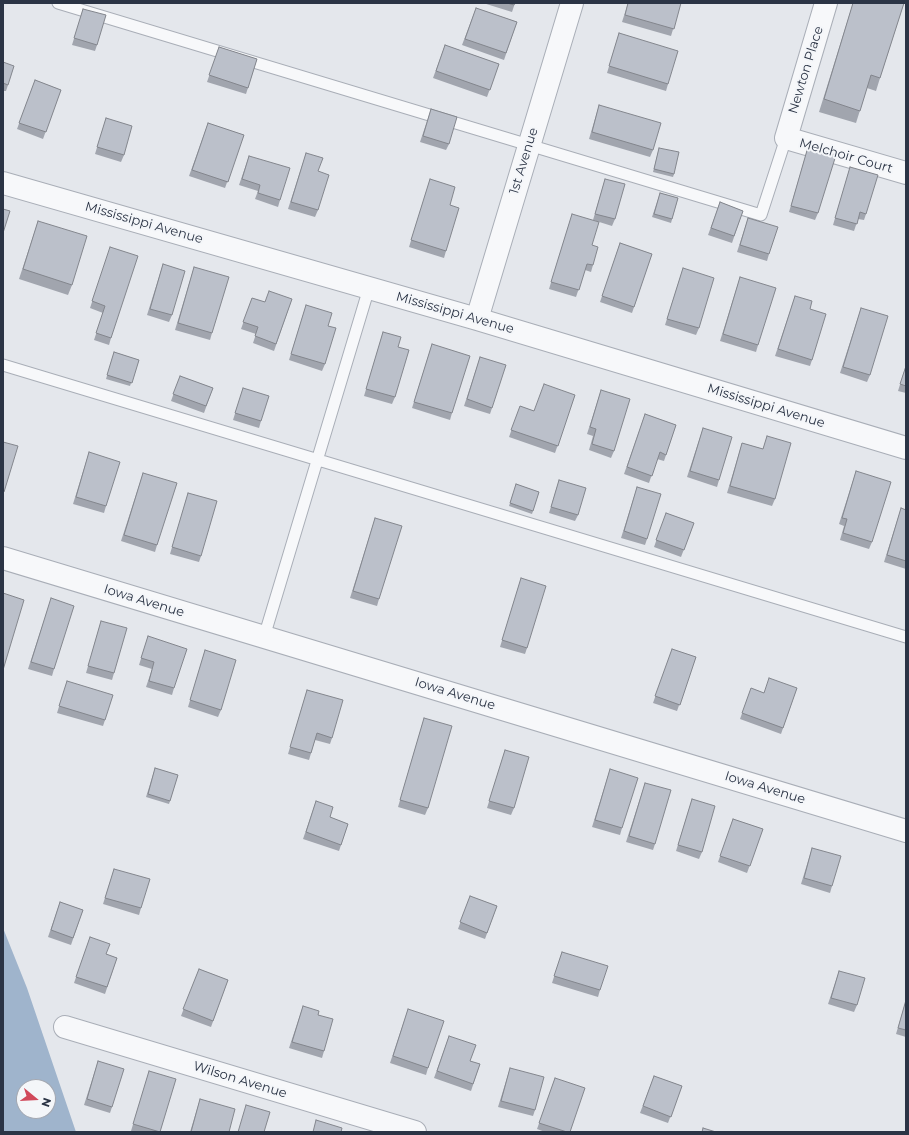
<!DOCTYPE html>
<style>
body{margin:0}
#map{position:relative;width:909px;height:1135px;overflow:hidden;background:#e4e7ec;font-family:Montserrat,sans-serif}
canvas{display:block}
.frame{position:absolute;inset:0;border:4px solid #2b3445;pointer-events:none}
.north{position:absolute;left:16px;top:1079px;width:40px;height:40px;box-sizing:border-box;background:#f4f6f9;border:1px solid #a4a8b1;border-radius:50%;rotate:108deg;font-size:11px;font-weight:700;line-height:16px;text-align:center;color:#2b3445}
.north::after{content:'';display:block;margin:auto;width:14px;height:18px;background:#d1495b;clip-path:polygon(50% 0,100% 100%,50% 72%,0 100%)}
</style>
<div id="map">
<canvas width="909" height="1135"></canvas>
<div class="frame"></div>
<div class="north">N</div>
</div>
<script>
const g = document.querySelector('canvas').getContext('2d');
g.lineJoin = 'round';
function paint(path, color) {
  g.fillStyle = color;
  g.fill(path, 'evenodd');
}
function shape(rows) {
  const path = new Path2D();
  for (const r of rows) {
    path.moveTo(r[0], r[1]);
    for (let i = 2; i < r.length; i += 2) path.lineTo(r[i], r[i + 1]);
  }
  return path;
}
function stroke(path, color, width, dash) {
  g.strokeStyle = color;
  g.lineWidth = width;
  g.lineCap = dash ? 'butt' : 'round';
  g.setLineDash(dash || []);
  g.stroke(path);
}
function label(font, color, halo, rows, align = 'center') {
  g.font = font + ' Montserrat,sans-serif';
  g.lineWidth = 4;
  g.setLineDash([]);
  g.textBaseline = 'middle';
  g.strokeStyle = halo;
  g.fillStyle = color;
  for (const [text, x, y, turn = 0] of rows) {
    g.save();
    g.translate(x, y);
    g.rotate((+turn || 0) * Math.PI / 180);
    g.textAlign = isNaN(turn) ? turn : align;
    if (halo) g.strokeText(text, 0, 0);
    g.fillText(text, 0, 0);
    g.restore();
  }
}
paint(shape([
 [3,928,27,988,76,1132,3,1132],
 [24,1087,48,1087,48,1111,24,1111]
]), '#9fb4cc');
const lane = shape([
 [58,3,761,215,786,138],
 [3,365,906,637],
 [264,637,369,288]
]);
const street = shape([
 [826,3,786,138,906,173],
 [3,183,477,319,906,448],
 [477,319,572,3],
 [3,558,906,831],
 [65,1027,415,1132]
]);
stroke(lane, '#a9aeb7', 13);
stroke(street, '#a9aeb7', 24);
stroke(lane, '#f7f8fa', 11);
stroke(street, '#f7f8fa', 22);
paint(shape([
 [483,3,515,3,512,12],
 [628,3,681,3,671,36,622,22],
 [853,3,904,3,880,78,876,91,867,88,856,123,819,112],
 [476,8,517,22,504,60,462,45],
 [83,9,97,45,95,51,72,45],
 [619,33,668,84,666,91,607,73],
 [445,45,499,64,487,97,433,78],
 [219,47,257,59,246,94,207,82],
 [3,62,8,85,6,91,3,91],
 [35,80,61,90,43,139,17,129],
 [599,105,653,150,650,157,589,139],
 [431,109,449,144,446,150,420,142],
 [106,118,124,155,121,162,95,154],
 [208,123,244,135,225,188,189,176],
 [808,147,818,213,815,220,789,212],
 [659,148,674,174,673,177,653,172],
 [306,153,318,171,318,210,315,217,288,209],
 [249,156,280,200,278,207,255,199,258,191,239,185],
 [850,167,866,214,864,220,858,219,854,231,833,225],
 [430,179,450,205,446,251,444,258,409,247],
 [605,179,615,219,612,226,593,220],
 [660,193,678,198,671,223,652,217],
 [720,202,743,211,732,243,708,235],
 [572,214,592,245,593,265,591,272,585,270,576,297,549,289],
 [748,218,769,254,767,261,737,252],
 [38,221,72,285,68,295,19,279],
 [620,243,652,254,632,313,600,302],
 [108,254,111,338,109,345,94,340,103,313,90,308],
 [163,264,172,315,169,322,147,315],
 [194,267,212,333,210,340,175,330],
 [683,268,699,328,696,335,665,325],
 [740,277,758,345,756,352,720,341],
 [795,296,810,309,812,360,810,366,775,356],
 [252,298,265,302,292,299,274,351,253,343,256,334,241,329],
 [306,305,325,364,322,371,289,360],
 [861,308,870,375,867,382,840,373],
 [383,332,398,347,395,397,392,404,364,396],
 [432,344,452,413,450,420,412,408],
 [114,352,139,360,130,386,106,379],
 [480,357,492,408,490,414,464,406],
 [906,365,906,393,898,391],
 [180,376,213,388,204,413,171,401],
 [243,388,261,421,259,428,233,420],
 [601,390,614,451,611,458,589,450,593,436,587,434],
 [575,395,555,453,509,437,520,406,534,411],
 [645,414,676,425,664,461,657,459,649,483,624,474],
 [703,428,719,480,717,487,687,477],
 [767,436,775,499,772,506,727,493,742,443,763,449],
 [89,452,106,506,104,513,73,504],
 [856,471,872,542,869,549,840,540,844,526,839,524],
 [143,473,157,545,155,552,121,541],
 [559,480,578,515,575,521,549,513],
 [516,484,539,492,532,514,509,506],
 [637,487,647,539,645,545,621,538],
 [188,493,201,556,199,562,170,554],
 [901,508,906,510,906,569,884,562],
 [666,513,694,523,681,557,654,547],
 [375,518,379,599,377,606,350,598],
 [521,578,527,648,525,654,500,647],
 [49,605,54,669,52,676,28,669],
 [101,621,114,673,112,680,86,673],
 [148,636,174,688,172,695,146,687,152,669,139,665],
 [672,649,696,657,677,711,653,703],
 [205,650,221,710,218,717,188,707],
 [67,681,105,720,103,726,57,713],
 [751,688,764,693,797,688,781,734,740,719],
 [307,690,332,738,330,744,315,740,309,760,288,754],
 [424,718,428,808,425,815,398,807],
 [505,750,514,808,511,815,487,808],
 [155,768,178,775,169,804,146,797],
 [610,769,622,828,620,835,592,827],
 [645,783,655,844,653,850,626,842],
 [692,799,702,852,699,859,676,851],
 [316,801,330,817,348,824,339,851,303,839],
 [733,819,763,829,747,873,718,862],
 [812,848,832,886,830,893,801,884],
 [114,869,141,908,139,915,103,904],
 [470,896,497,906,485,939,458,929],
 [60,902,83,910,71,945,48,937],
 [90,937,106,954,117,958,105,994,74,983],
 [562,952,600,990,598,997,552,983],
 [199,969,228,980,211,1027,181,1016],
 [839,971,857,1005,854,1012,828,1004],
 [906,1000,906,1037,896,1034],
 [303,1006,318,1015,324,1051,322,1058,289,1048],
 [408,1009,428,1068,426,1075,390,1063],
 [449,1036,470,1061,480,1064,471,1091,434,1078],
 [98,1061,112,1107,110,1113,84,1105],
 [510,1068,535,1110,533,1116,498,1107],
 [149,1071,160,1132,134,1132,131,1131],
 [654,1076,682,1086,668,1123,640,1113],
 [555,1078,570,1132,545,1132,537,1129],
 [200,1099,229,1132,190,1132]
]), '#a1a5ae');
const building = shape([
 [507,3,515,3,514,5,507,3],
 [628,3,681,3,674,29,625,15,628,3],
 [853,3,904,3,880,78,871,75,860,111,824,99,853,3],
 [476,8,517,22,506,53,465,39,476,8],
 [83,9,106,15,97,45,74,38,83,9],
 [619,33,678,51,668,84,609,66,619,33],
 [445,45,499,64,490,90,436,71,445,45],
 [219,47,257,59,248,88,209,75,219,47],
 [3,62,14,66,8,85,3,83,3,62],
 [35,80,61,90,46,132,19,123,35,80],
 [599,105,661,123,653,150,592,132,599,105],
 [431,109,457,117,449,144,423,136,431,109],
 [106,118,132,126,124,155,97,147,106,118],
 [208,123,244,135,228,182,192,170,208,123],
 [808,147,836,155,818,213,791,206,808,147],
 [659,148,679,152,674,174,654,169,659,148],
 [306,153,323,158,318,171,329,175,318,210,291,202,306,153],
 [249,156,290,168,280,200,258,193,260,185,242,179,249,156],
 [850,167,878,175,866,214,860,212,857,224,835,218,850,167],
 [430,179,455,187,450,205,459,208,446,251,411,240,430,179],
 [605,179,625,184,615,219,595,214,605,179],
 [660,193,678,198,672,219,654,214,660,193],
 [720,202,743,211,734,236,711,228,720,202],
 [3,209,10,211,3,233,3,209],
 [572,214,599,222,592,245,598,247,593,265,587,264,579,290,551,282,572,214],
 [748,218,778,227,769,254,740,245,748,218],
 [38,221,87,236,72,285,23,269,38,221],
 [620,243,652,254,634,307,602,296,620,243],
 [110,247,138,256,111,338,96,333,105,306,92,301,110,247],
 [163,264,185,271,172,315,150,309,163,264],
 [194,267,229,277,212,333,178,323,194,267],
 [683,268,714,278,699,328,667,319,683,268],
 [740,277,776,288,758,345,723,334,740,277],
 [269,291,292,299,276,344,255,336,258,327,243,322,252,298,265,302,269,291],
 [795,296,812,301,810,309,826,314,812,360,778,349,795,296],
 [306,305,332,313,328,326,336,328,325,364,291,354,306,305],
 [861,308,888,316,870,375,843,367,861,308],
 [383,332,401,337,398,347,409,350,395,397,366,389,383,332],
 [432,344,470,356,452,413,414,402,432,344],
 [114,352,139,360,132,383,107,375,114,352],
 [480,357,506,365,492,408,467,399,480,357],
 [906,366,906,386,900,384,906,366],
 [180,376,213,388,206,406,173,394,180,376],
 [544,384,575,395,558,446,511,430,520,406,534,411,544,384],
 [243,388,269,396,261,421,235,413,243,388],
 [601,390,630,399,614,451,592,444,596,429,590,427,601,390],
 [645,414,676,425,666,455,660,452,652,476,627,467,645,414],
 [703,428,732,437,719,480,690,471,703,428],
 [767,436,791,443,775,499,730,486,742,443,763,449,767,436],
 [3,442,18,446,4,492,3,491,3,442],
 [89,452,120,462,106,506,76,497,89,452],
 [856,471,891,482,872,542,843,533,847,519,842,518,856,471],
 [143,473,177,483,157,545,124,535,143,473],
 [559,480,586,488,578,515,551,507,559,480],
 [516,484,539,492,533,511,510,503,516,484],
 [637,487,661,494,647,539,624,531,637,487],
 [188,493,217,501,201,556,172,547,188,493],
 [901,508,906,510,906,561,887,555,901,508],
 [666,513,694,523,684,550,656,540,666,513],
 [375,518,402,526,379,599,353,591,375,518],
 [521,578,546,586,527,648,502,640,521,578],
 [3,593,24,600,3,670,3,593],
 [51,598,74,606,54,669,31,662,51,598],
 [101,621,127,628,114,673,88,666,101,621],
 [148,636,187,649,174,688,149,681,154,662,141,658,148,636],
 [672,649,696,657,680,705,655,696,672,649],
 [205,650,236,660,221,710,190,700,205,650],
 [769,678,797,688,783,728,742,713,751,688,764,693,769,678],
 [67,681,113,695,105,720,59,706,67,681],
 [307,690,343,700,332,738,317,733,311,753,290,747,307,690],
 [424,718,452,726,428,808,400,800,424,718],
 [505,750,529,757,514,808,489,801,505,750],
 [155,768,178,775,170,801,148,794,155,768],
 [610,769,638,778,622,828,595,820,610,769],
 [645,783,671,790,655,844,629,836,645,783],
 [692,799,715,806,702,852,678,845,692,799],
 [316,801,333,807,330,817,348,824,341,845,306,832,316,801],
 [733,819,763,829,750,866,720,856,733,819],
 [812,848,841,856,832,886,804,878,812,848],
 [114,869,150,879,141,908,105,898,114,869],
 [470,896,497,906,487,933,460,922,470,896],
 [60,902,83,910,73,938,51,930,60,902],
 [90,937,110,944,106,954,117,958,107,987,76,977,90,937],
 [562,952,608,966,600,990,554,976,562,952],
 [199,969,228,980,213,1021,183,1009,199,969],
 [839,971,865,978,857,1005,831,998,839,971],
 [906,1000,906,1030,898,1028,906,1000],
 [303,1006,319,1011,318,1015,333,1019,324,1051,292,1042,303,1006],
 [408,1009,444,1021,428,1068,393,1056,408,1009],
 [449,1036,476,1045,470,1061,480,1064,473,1084,437,1071,449,1036],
 [98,1061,124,1069,112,1107,87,1099,98,1061],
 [510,1068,544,1077,535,1110,501,1101,510,1068],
 [149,1071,176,1079,160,1132,133,1124,149,1071],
 [654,1076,682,1086,671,1117,643,1106,654,1076],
 [555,1078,585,1088,570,1132,567,1132,539,1123,555,1078],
 [200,1099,235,1109,229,1132,191,1132,200,1099],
 [246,1105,270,1112,264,1132,238,1132,246,1105],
 [316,1120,342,1128,341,1132,313,1132,316,1120],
 [703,1128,716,1132,702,1132,703,1128]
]);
paint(building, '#bbc0ca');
stroke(building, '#83868d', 1);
label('13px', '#2b3445', '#f4f6f9', [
 ["Newton Place",806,70,-73],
 ["Melchoir Court",846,156,16],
 ["1st Avenue",524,161,-73],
 ["Mississippi Avenue",144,223,16],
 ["Mississippi Avenue",455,313,16],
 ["Mississippi Avenue",766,406,17],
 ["Iowa Avenue",144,601,17],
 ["Iowa Avenue",455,694,17],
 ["Iowa Avenue",765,788,17],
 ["Wilson Avenue",240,1080,17]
]);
</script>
